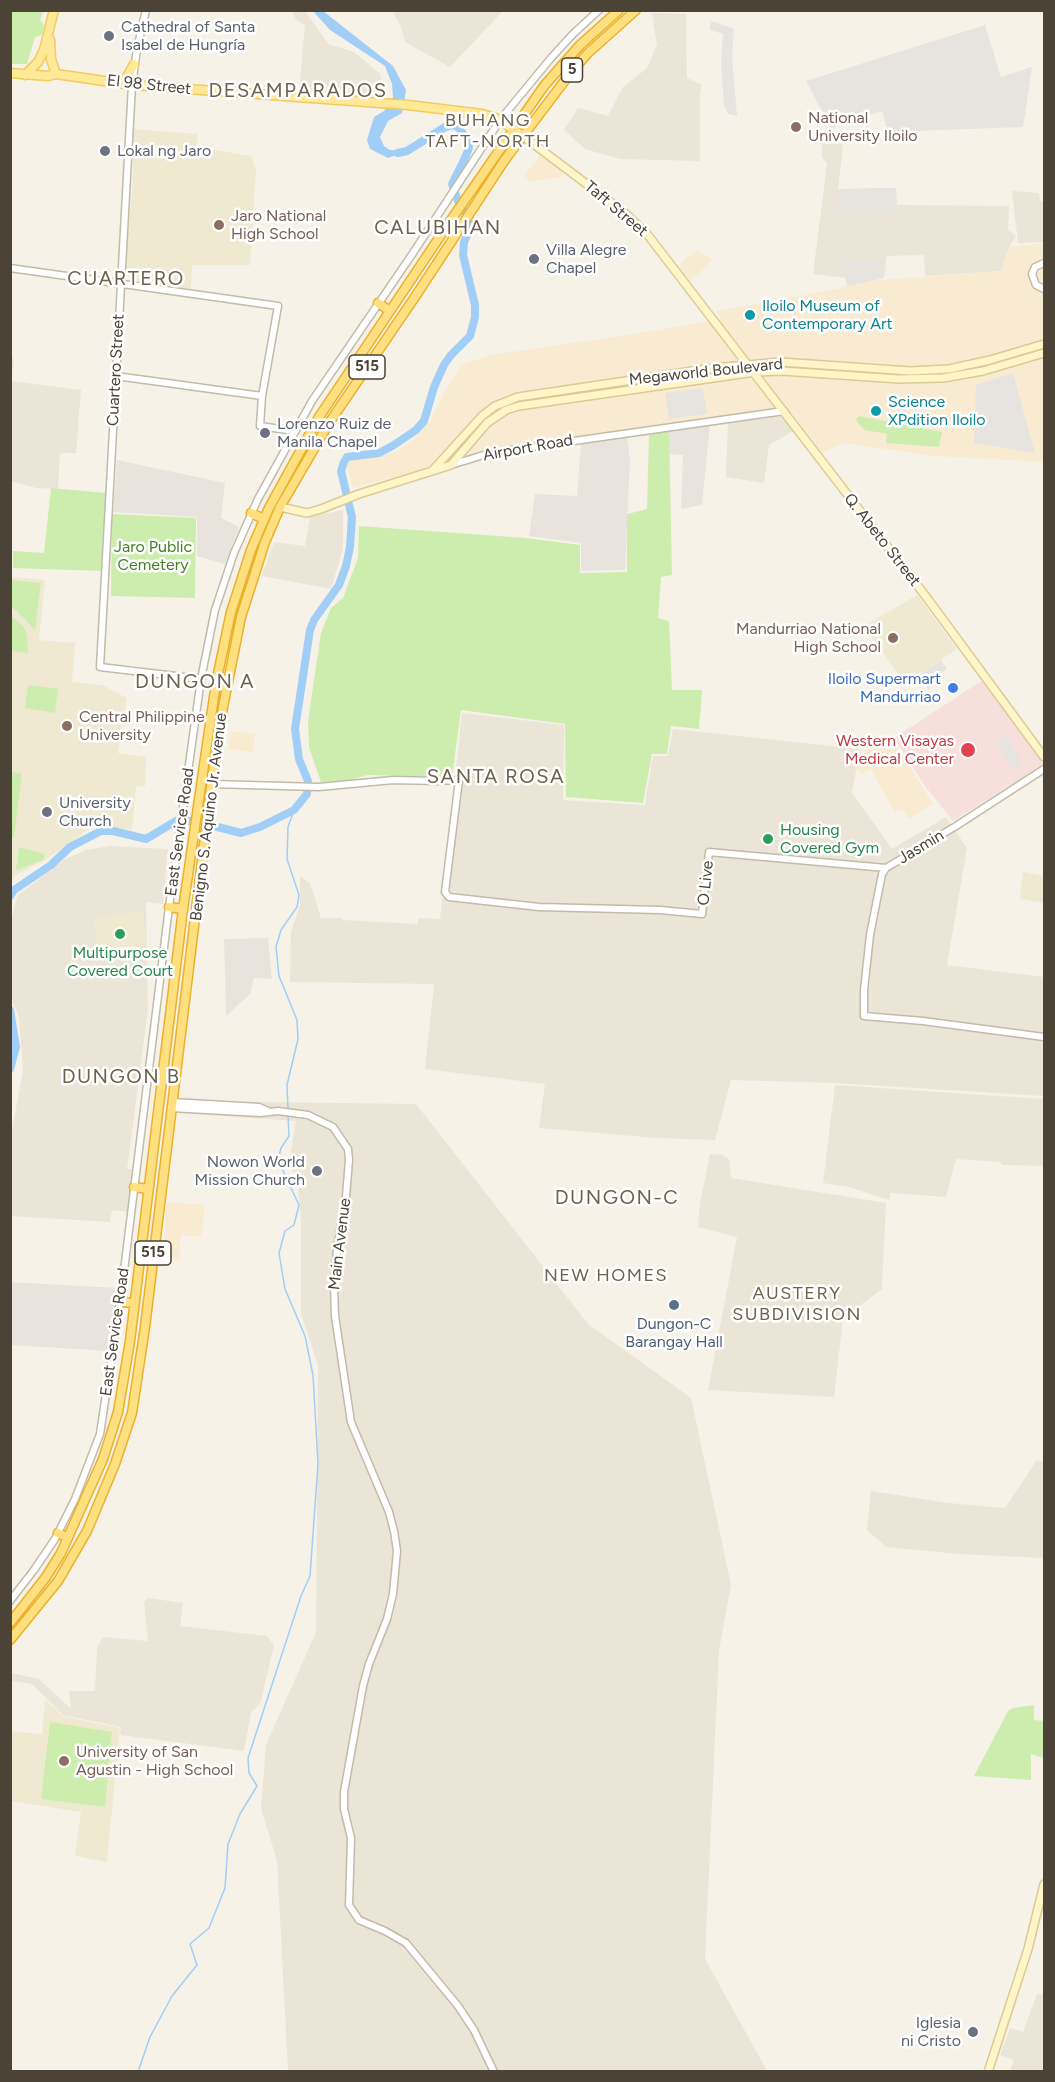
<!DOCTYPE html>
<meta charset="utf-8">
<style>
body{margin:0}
#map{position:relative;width:1055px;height:2082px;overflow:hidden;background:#f6f2e8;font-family:Figtree,sans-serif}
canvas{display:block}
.frame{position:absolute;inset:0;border:12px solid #4a4336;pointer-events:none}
</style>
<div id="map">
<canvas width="1055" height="2082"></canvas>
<div class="frame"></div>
</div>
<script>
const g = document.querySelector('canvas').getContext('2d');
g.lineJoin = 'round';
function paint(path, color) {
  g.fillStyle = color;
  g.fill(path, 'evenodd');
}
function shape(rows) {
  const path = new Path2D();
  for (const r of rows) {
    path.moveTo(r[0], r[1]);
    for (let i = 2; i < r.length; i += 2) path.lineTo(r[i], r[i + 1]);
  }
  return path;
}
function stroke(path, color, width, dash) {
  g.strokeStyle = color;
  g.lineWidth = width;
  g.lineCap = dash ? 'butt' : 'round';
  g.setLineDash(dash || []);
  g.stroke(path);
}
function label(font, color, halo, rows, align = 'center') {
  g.font = font + ' Figtree,sans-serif';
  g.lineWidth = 5;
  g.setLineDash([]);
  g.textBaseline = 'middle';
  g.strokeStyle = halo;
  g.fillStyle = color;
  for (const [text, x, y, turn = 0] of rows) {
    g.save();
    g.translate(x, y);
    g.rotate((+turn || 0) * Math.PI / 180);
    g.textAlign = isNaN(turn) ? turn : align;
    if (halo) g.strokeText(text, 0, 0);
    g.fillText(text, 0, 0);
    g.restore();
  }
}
paint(shape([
 [292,11,305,11,328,44,354,52,380,74,386,98,299,93,305,25,296,20],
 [392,11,503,11,450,67,405,42,401,27],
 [652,13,686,14,687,78,702,85,700,92,700,161,620,159,585,149,564,130,578,108,608,116,623,87,647,68,657,45],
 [822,143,843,144,838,189,896,188,897,205,1009,206,1008,230,1016,236,1009,247,1001,271,925,276,924,255,887,256,884,278,848,287,845,278,813,274,827,164,822,157],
 [1012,191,1039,193,1040,201,1044,201,1044,242,1018,243],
 [10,358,14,359,11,381,81,390,76,453,60,453,58,489,36,488,11,481],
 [779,415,784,416,795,430,769,445,764,483,726,477,728,422],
 [343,510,343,549,331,589,262,576,274,542,305,546,310,517],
 [462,713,564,725,563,800,645,805,653,756,668,756,673,729,860,749,852,793,892,849,946,817,967,848,947,965,1044,977,1044,1096,834,1083,731,1080,715,1140,657,1138,539,1128,545,1084,425,1069,434,984,290,982,291,932,300,906,300,876,310,883,321,918,342,918,343,920,417,924,419,918,440,919],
 [110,846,168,849,163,904,146,902,148,1010,127,1169,133,1169,127,1212,112,1210,110,1222,11,1216,11,1136,23,1070,19,1016,10,997,11,920,18,895,64,860,86,850],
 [835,1085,1044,1099,1044,1166,1003,1165,1000,1162,956,1159,946,1197,890,1193,889,1200,849,1187,823,1183],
 [180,1101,416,1104,588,1324,691,1398,731,1585,719,1650,705,1959,766,2069,766,2071,288,2071,277,1861,261,1808,266,1745,316,1632,318,1365,301,1314,301,1218,297,1178,289,1165,296,1121,179,1113],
 [710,1154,722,1155,729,1159,731,1178,886,1203,882,1289,843,1318,834,1397,708,1390,737,1237,698,1227,700,1203],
 [1037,1460,1044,1462,1044,1558,959,1554,886,1547,867,1530,871,1491,948,1503,1005,1508],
 [148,1598,183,1603,180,1626,267,1636,274,1646,260,1704,251,1712,244,1751,120,1735,121,1727,63,1715,32,1684,11,1681,11,1673,39,1679,71,1709,69,1691,95,1691,97,1648,103,1637,148,1641,144,1602],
 [1037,1994,1044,1994,1044,2071,1010,2071,1014,2060,1000,2055,1010,2028,1023,2032]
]), '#eae5d6');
paint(shape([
 [540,155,564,172,561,177,531,182,524,176],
 [1039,244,1044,245,1044,462,935,456,844,443,822,453,792,413,482,458,429,468,353,488,347,468,350,461,359,458,376,457,395,452,413,440,429,423,448,386,462,364,491,355,660,330,721,318,716,311,791,298,879,280,1001,271,1009,247],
 [696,250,712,259,707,266,690,281,678,266],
 [231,731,255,734,253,752,228,749],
 [890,735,933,804,909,819,902,809,895,813,871,769,861,774,852,759],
 [167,1202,205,1205,201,1237,181,1235,179,1259,163,1258]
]), '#f9ebd2');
paint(shape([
 [710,425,702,505,681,509,683,455,669,454,669,431],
 [627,437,630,460,625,570,581,571,581,543,529,536,535,494,577,496,581,443],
 [117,460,225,483,221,518,239,527,225,564,197,556,197,517,113,512],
 [268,938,272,979,254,978,250,994,226,1016,224,939],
 [10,1282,117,1288,108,1351,11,1345]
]), '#e8e4dd');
paint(shape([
 [133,129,198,134,196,147,251,156,256,169,250,265,192,265,191,289,134,280,135,271,124,270,133,182],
 [11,577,45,580,39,640,75,643,72,682,102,685,127,698,118,753,146,757,145,786,136,787,132,830,92,827,44,861,15,875,11,882],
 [917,595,957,649,905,684,864,626],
 [1023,872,1044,876,1044,903,1020,899],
 [143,911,146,947,97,953,94,917],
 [45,1700,63,1716,120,1728,107,1862,75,1856,81,1812,11,1801,10,1731,42,1734]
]), '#f0e9d1');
paint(shape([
 [983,680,1044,764,953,821,925,786,894,738]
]), '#f7e0db');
paint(shape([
 [11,10,43,11,40,20,44,26,42,35,35,37,27,64,11,64],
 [859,416,942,432,939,447,886,443,887,434,865,430,857,422,856,419],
 [669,431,672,575,661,577,658,618,669,621,672,690,702,690,699,729,671,726,667,754,652,754,643,803,566,797,565,724,461,710,452,777,368,775,345,781,321,782,309,747,308,721,321,633,331,608,343,598,358,558,359,526,526,538,580,545,580,573,627,572,627,514,647,509,649,433],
 [51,488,106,493,101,571,13,568,13,551,44,553],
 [112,514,196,518,195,598,111,596],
 [11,580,41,583,35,630,16,610,11,607],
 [11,616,23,626,27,635,28,653,11,651],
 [28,685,58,689,55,713,25,708],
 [11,772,22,774,14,838,11,838],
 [19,847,45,854,43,860,16,870],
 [1034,1705,1034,1720,1044,1721,1044,1758,1031,1754,1031,1780,974,1776,1008,1711,1013,1708],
 [50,1722,112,1732,105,1807,41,1799]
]), '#cdedae');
paint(shape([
 [711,21,734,29,732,56,737,116,728,114,724,106,721,63,723,34,710,30],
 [985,25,1001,77,1032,67,1023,127,888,132,882,111,831,128,806,81],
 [896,188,896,213,837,212,838,189],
 [843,260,885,260,883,277,848,285],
 [1013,373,1035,453,974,443,976,385],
 [703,388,707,414,669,419,665,393],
 [941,660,947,669,938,675,941,681,928,689,919,675],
 [1003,731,1021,759,1018,761,1021,765,1013,770,995,742,1001,738]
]), '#e7e4e0');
paint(shape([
 [313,11,323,11,393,66,406,90,402,113,388,121,380,137,384,146,390,150,407,151,388,158,370,149,367,140,374,117,384,111,393,97,392,84,385,66,330,30]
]), '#a0cef7');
stroke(shape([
 [288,1110,287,1085,298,1039,297,1020,279,976,276,947,281,930,297,907,299,895,287,859,288,827,294,810],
 [138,2072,150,2037,172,1996,197,1965,190,1944,209,1928,225,1888,228,1844,240,1814,257,1786,249,1773,248,1758,301,1596,310,1576,318,1464,313,1375,305,1336,285,1289,279,1253,285,1231,294,1225,299,1205,278,1160,281,1148,289,1136,288,1115]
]), '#a0cef7', 1.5);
stroke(shape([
 [10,896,14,890,51,865,70,847,101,831,113,831,146,839,176,821,194,821,241,833,260,827,294,810,307,794,308,781,299,759,295,729,310,630,314,620,339,585,346,566,350,547,352,517,341,471,344,462,347,457,379,453,394,445,416,430,424,421,434,387,444,365,451,355,470,336,475,317,475,305,463,255,464,242,470,229,470,225,468,217,458,201,452,184,464,160,469,148,468,141,459,128,453,125,445,127,407,151,398,153],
 [10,1010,16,1047,10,1069]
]), '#a0cef7', 8);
const tertiary = shape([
 [146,10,137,49,132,85,100,667,201,679],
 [1044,263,1035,267,1032,274,1036,285,1044,289],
 [10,268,278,306,262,396],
 [116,376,262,396,260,426,294,431],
 [451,465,490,453,784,411],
 [212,784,319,787,393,780,436,781,459,780,445,892,449,897,539,907,660,910,702,914,709,852,886,868,956,826,1044,769],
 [886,868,882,874,870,935,864,990,864,1016,923,1021,1044,1037],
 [172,1102,259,1107,268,1111],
 [171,1108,260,1113,278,1111,308,1115,333,1127,348,1149,349,1160,346,1197,337,1249,334,1286,335,1316,351,1422,389,1512,394,1531,397,1551,393,1594,387,1619,369,1664,363,1686,344,1792,344,1809,351,1838,349,1905,359,1920,385,1931,406,1943,458,2006,474,2030,494,2072],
 [10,1601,34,1570,55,1539,75,1499,100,1434,122,1287,169,907,201,679,215,610,234,553,258,499,312,401,413,253,500,120,551,58,573,34,599,10]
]);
const secondary = shape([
 [523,136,625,213,647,234,927,598,1044,757],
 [432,471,482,416,495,406,518,397,713,368,781,362,910,371,949,369,990,360,1044,344],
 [280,507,307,513,321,509,359,494,451,465,487,423,506,410,519,406,755,372,782,371,899,379,943,378,983,371,1044,353],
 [988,2072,1028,1949,1044,1884]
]);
const primary = shape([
 [50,40,51,59,56,74],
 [10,73,48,76,56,74,132,85,408,105,482,114,496,118,523,136],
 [25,75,38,62,44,50,54,10],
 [116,83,127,77,134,64]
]);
const trunk = shape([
 [378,303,390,311],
 [251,513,264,519],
 [169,907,183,909],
 [134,1187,148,1189],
 [120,1302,135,1303],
 [58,1533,68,1538],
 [10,1623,46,1577,61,1553,103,1459,118,1412,130,1341,183,909,216,683,231,612,251,550,269,508,319,417,451,220,544,86,580,45,619,10],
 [10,1640,58,1581,87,1531,115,1464,132,1413,145,1327,212,779,223,707,241,617,265,542,280,507,329,423,415,297,504,161,569,75,588,53,636,10]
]);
stroke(tertiary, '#c2bbaa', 9);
stroke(secondary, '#dacb94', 10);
stroke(primary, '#efcc5d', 11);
stroke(trunk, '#ecb12c', 11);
stroke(tertiary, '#fff', 6);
stroke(secondary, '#fff5c9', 7);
stroke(primary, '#ffe898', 8);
stroke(trunk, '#ffe081', 8);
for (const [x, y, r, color] of [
 [109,36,6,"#6b7280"],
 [796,127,6,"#8d6e63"],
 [105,151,6,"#6b7280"],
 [219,225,6,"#8d6e63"],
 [534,259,6,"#6b7280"],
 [750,315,6,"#0f9aa8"],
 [876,411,6,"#0f9aa8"],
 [265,433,6,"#6b7280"],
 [893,638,6,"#8d6e63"],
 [953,688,6,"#3f7fe0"],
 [67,726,6,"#8d6e63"],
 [968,750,8,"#e0444e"],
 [47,812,6,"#6b7280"],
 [768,839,6,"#2e9e5b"],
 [120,934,6,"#2e9e5b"],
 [317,1171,6,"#6b7280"],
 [674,1305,6,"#5c6f8a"],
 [64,1761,6,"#8d6e63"],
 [973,2032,6,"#6b7280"]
]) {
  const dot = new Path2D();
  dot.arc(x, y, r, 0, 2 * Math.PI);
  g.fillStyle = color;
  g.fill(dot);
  stroke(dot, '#fff', 2);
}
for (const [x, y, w] of [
 [572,70,21],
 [367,367,36],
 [153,1253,36]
]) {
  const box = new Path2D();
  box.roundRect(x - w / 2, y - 12, w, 24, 4.5);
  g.fillStyle = '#fff';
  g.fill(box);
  stroke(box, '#4a4336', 1.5);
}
label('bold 15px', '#4a4336', null, [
 ["5",572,70],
 ["515",367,367],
 ["515",153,1253]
]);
label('16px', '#5b616d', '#fff', [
 ["Cathedral of Santa",121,27],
 ["Isabel de Hungría",121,45],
 ["Lokal ng Jaro",117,151],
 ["Villa Alegre",546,250],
 ["Chapel",546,268],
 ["Lorenzo Ruiz de",277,424],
 ["Manila Chapel",277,442],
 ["University",59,803],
 ["Church",59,821],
 ["Nowon World",305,1162,"right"],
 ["Mission Church",305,1180,"right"],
 ["Iglesia",961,2023,"right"],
 ["ni Cristo",961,2041,"right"]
], 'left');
label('16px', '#4a4336', '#fff', [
 ["El 98 Street",149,85,6],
 ["Taft Street",616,209,40],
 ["Cuartero Street",116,370,-87],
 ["Megaworld Boulevard",706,372,-6],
 ["Airport Road",528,448,-10],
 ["Q. Abeto Street",882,540,52],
 ["Benigno S. Aquino Jr. Avenue",209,817,-83],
 ["East Service Road",180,832,-82],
 ["Jasmin",921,847,-31],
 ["O Live",706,883,-84],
 ["Main Avenue",340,1244,-83],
 ["East Service Road",115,1332,-82]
]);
label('16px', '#785e54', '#fff', [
 ["National",808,118],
 ["University Iloilo",808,136],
 ["Jaro National",231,216],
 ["High School",231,234],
 ["Mandurriao National",881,629,"right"],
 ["High School",881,647,"right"],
 ["Central Philippine",79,717],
 ["University",79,735],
 ["University of San",76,1752],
 ["Agustin - High School",76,1770]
], 'left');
label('16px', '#0d838f', '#fff', [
 ["Iloilo Museum of",762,306],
 ["Contemporary Art",762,324],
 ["Science",888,402],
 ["XPdition Iloilo",888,420]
], 'left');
label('16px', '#418223', '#fff', [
 ["Jaro Public",153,547],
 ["Cemetery",153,565]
]);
label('16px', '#366cbe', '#fff', [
 ["Iloilo Supermart",941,679],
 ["Mandurriao",941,697]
], 'right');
label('16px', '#be3a42', '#fff', [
 ["Western Visayas",954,741],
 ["Medical Center",954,759]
], 'right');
label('16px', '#27864d', '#fff', [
 ["Housing",780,830],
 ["Covered Gym",780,848],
 ["Multipurpose",120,953,"center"],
 ["Covered Court",120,971,"center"]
], 'left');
label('16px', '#4e5e75', '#fff', [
 ["Dungon-C",674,1324],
 ["Barangay Hall",674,1342]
]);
g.letterSpacing = '1.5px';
label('18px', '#6e624c', '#fff', [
 ["BUHANG",488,121],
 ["TAFT-NORTH",488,142],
 ["NEW HOMES",606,1276],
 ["AUSTERY",797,1294],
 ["SUBDIVISION",797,1315]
]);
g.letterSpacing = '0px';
g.letterSpacing = '1.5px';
label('20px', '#6e624c', '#fff', [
 ["DESAMPARADOS",298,91],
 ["CALUBIHAN",438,228],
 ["CUARTERO",126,279],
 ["DUNGON A",195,682],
 ["SANTA ROSA",496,777],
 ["DUNGON B",121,1077],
 ["DUNGON-C",617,1198]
]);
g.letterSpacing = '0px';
</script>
